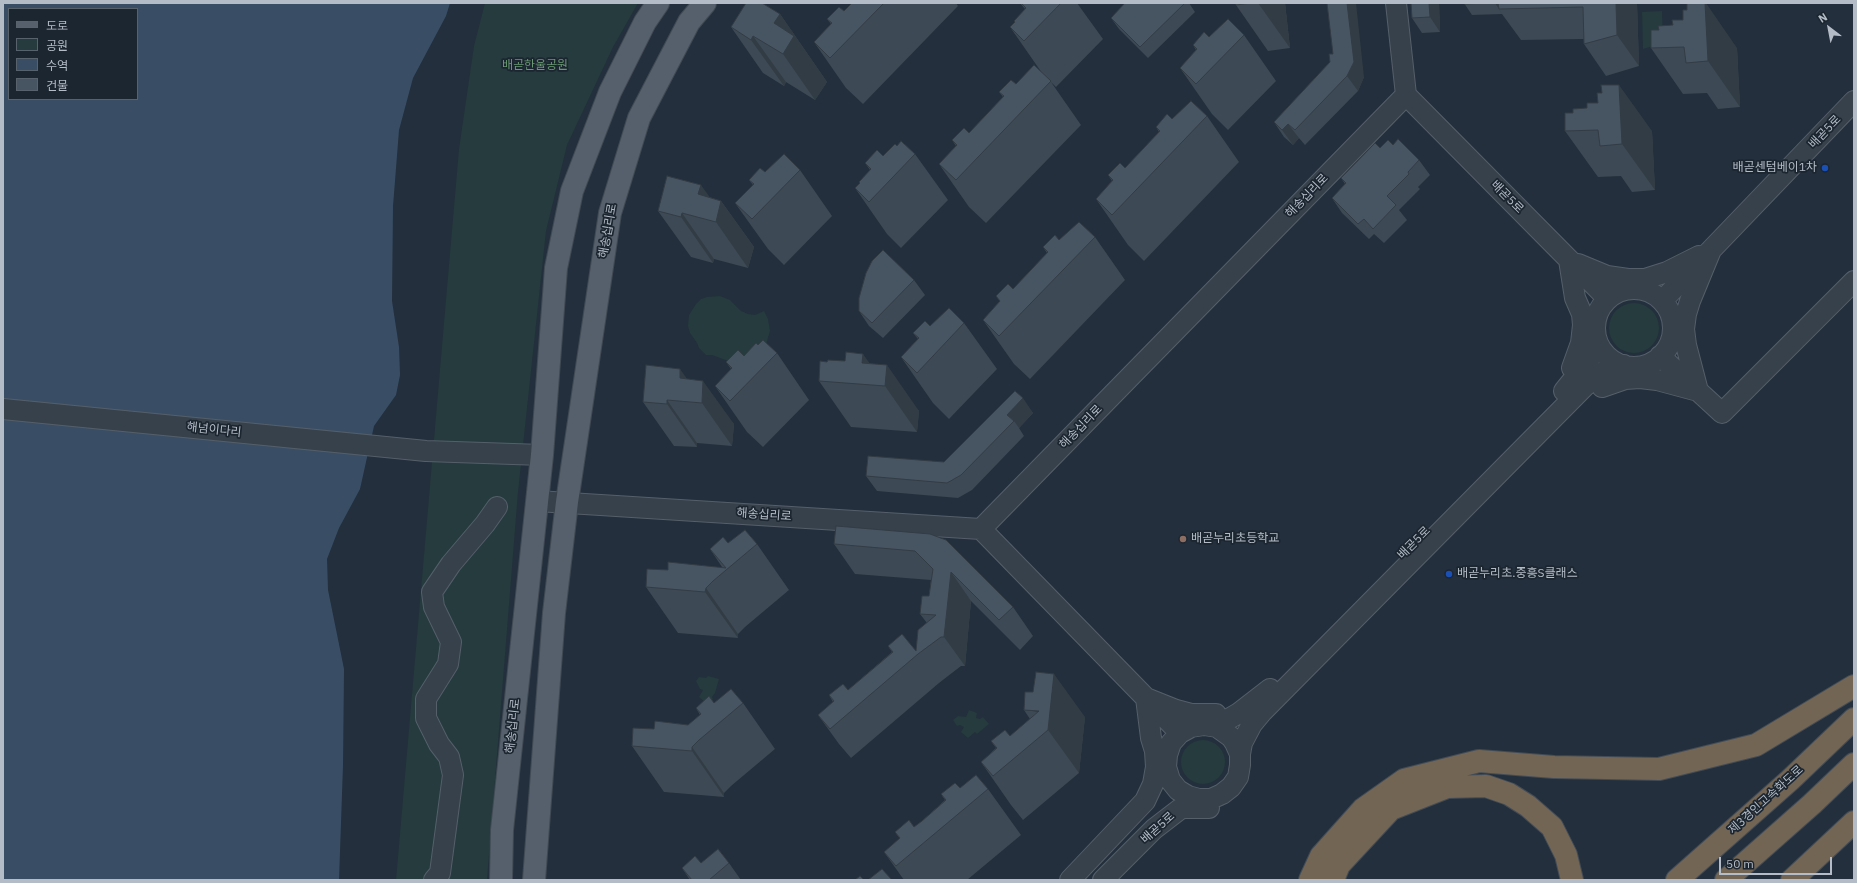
<!DOCTYPE html>
<meta charset="utf-8">
<style>
body{margin:0}
#map{position:relative;width:1857px;height:883px;overflow:hidden;background:#232f3c;font-family:"IBM Plex Sans","Noto Sans KR",sans-serif}
canvas{display:block}
.frame{position:absolute;inset:0;border:4px solid #b3bcc7;pointer-events:none}
.legend{position:absolute;left:8px;top:8px;width:130px;height:92px;box-sizing:border-box;background:#1c2631;border:1px solid #58626d;margin:0;padding:5px 7px;list-style:none;font-size:12px;color:#b3bcc7}
.legend li{display:flex;align-items:center;gap:8px;height:20px}
.legend b{width:20px;border:1px solid #58626d}
.north{position:absolute;left:1809px;top:8px;width:40px;height:40px;-webkit-text-stroke:3px #1c2631;paint-order:stroke;rotate:328deg;font-size:11px;font-weight:700;line-height:16px;text-align:center;color:#b3bcc7}
.north::after{content:'';display:block;margin:auto;width:14px;height:18px;background:#b3bcc7;clip-path:polygon(50% 0,100% 100%,50% 72%,0 100%)}
.scale{position:absolute;left:1719px;top:857px;width:113px;height:18px;box-sizing:border-box;border:2px solid #b3bcc7;border-top:0;padding-left:5px;font-size:12px;line-height:14px;white-space:nowrap;color:#b3bcc7;-webkit-text-stroke:3px #1c2631;paint-order:stroke}
</style>
<div id="map">
<canvas width="1857" height="883"></canvas>
<div class="frame"></div>
<ul class="legend">
<li><b style="height:5px;background:#55606c"></b>도로</li>
<li><b style="height:11px;background:#253b3d"></b>공원</li>
<li><b style="height:11px;background:#394e65"></b>수역</li>
<li><b style="height:11px;background:#475562"></b>건물</li>
</ul>
<div class="north">N</div>
<div class="scale">50 m</div>
</div>
<script>
const g = document.querySelector('canvas').getContext('2d');
g.lineJoin = 'round';
function paint(path, color) {
  g.fillStyle = color;
  g.fill(path, 'evenodd');
}
function shape(rows) {
  const path = new Path2D();
  for (const r of rows) {
    if (r.length === 3) {
      path.moveTo(r[0] + r[2], r[1]);
      path.arc(r[0], r[1], r[2], 0, 2 * Math.PI);
      continue;
    }
    path.moveTo(r[0], r[1]);
    for (let i = 2; i < r.length; i += 2) path.lineTo(r[i], r[i + 1]);
  }
  return path;
}
function stroke(path, color, width, dash) {
  g.strokeStyle = color;
  g.lineWidth = width;
  g.lineCap = dash ? 'butt' : 'round';
  g.setLineDash(dash || []);
  g.stroke(path);
}
function label(font, color, halo, rows, align = 'center') {
  g.font = font + ' "IBM Plex Sans","Noto Sans KR",sans-serif';
  g.lineWidth = 3.5;
  g.setLineDash([]);
  g.textBaseline = 'middle';
  g.strokeStyle = halo;
  g.fillStyle = color;
  for (const [text, x, y, turn = 0] of rows) {
    g.save();
    g.translate(x, y);
    g.rotate((+turn || 0) * Math.PI / 180);
    g.textAlign = isNaN(turn) ? turn : align;
    if (halo) g.strokeText(text, 0, 0);
    g.fillText(text, 0, 0);
    g.restore();
  }
}
paint(shape([
 [485,3,638,3,613,47,567,145,546,231,518,492,487,880,396,880,459,149,474,46],
 [1662,11,1663,43,1643,49,1642,12],
 [720,296,730,300,741,311,748,314,755,315,764,311,768,319,770,331,765,348,731,362,712,355,706,355,699,348,697,343,690,333,688,326,689,315,696,304,701,299,707,297],
 [1634,328,25],
 [708,676,719,679,715,693,712,697,713,699,707,704,699,697,703,690,700,689,696,681,699,677,706,678],
 [969,710,977,713,976,718,980,719,983,717,989,724,977,734,975,732,968,738,961,732,964,727,960,725,957,726,953,720,958,716,966,717],
 [1203,762,22]
]), '#253b3d');
paint(shape([
 [3,3,450,3,446,16,413,78,399,130,393,206,392,301,399,347,400,375,396,395,374,426,360,489,339,528,327,559,328,590,344,669,343,765,339,880,3,880],
 [9,9,137,9,137,99,9,99]
]), '#394e65');
const minor = shape([
 [1406,95,1608,299],
 [1569,260,1575,298,1582,314,1583,325,1581,343,1572,368],
 [1578,264,1607,276,1628,279,1645,279,1667,272,1699,256],
 [1634,328,39],
 [1662,301,1854,101],
 [1660,356,1722,413,1854,281],
 [1602,387,1625,379,1640,378,1657,380,1698,391,1686,345,1684,329,1686,314,1690,301,1711,250],
 [1564,391,1589,360,1597,340],
 [3,409,426,451,542,455],
 [537,501,981,529,1406,95,1396,3],
 [981,529,1180,733],
 [1212,726,1220,724,1239,713,1270,689],
 [1240,754,1235,743,1231,737,1217,727,1204,725,1191,727,1180,733,1171,743,1167,755,1166,767,1170,780,1178,790,1188,796,1199,799,1211,799,1222,794,1231,787,1238,777,1240,765,1240,754,1242,743,1252,724,1262,712,1585,386,1605,371,1624,365],
 [434,880,440,873,453,775,449,757,439,744,426,718,426,699,448,664,451,642,434,607,432,592,451,564,485,524,497,507],
 [1070,880,1145,801,1153,784,1156,767,1155,751,1151,738,1146,698,1176,710,1191,714,1216,714],
 [1103,880,1154,829,1180,809,1185,808,1209,808]
]);
const major = shape([
 [501,880,502,830,542,455,556,268,572,191,610,92,645,22,658,3],
 [534,880,554,613,567,502,610,213,639,118,689,22,705,3]
]);
const highway = shape([
 [1310,880,1321,856,1363,809,1404,780,1479,761,1554,767,1659,769,1756,745,1854,686],
 [1333,880,1339,865,1391,809,1447,787,1486,786,1509,794,1528,806,1552,827,1566,855,1572,880],
 [1677,880,1790,780,1854,719],
 [1726,880,1812,804,1854,764],
 [1792,880,1854,822]
]);
stroke(minor, '#555f6a', 22);
stroke(major, '#404a55', 24);
stroke(highway, '#424c57', 24);
stroke(minor, '#37414c', 20);
stroke(major, '#55606c', 22);
stroke(highway, '#726554', 22);
paint(shape([
 [852,3,956,3,958,6,863,104,846,88,814,42,831,24,827,19,844,11],
 [1020,3,1077,3,1103,39,1056,87,1051,82,1081,125,986,223,969,207,939,164,956,146,952,140,969,133,1003,97,999,92,1042,73,1010,27,1015,23,1025,9],
 [1125,3,1189,3,1195,12,1148,58,1119,29,1111,18],
 [1236,3,1285,3,1290,48,1268,51,1236,5],
 [1439,3,1440,32,1422,33,1412,18],
 [1464,3,1637,3,1639,66,1606,76,1584,44,1584,39,1521,40,1502,14,1472,15],
 [780,14,827,82,815,100,786,82,784,86,763,73,731,27],
 [1673,25,1737,48,1740,107,1718,109,1707,93,1683,94,1651,48,1659,30],
 [1244,35,1276,81,1228,130,1212,114,1180,68,1196,50,1193,45,1209,37],
 [1330,62,1364,77,1358,91,1305,145,1299,138,1293,145,1284,137,1274,122],
 [1587,108,1652,131,1655,190,1632,192,1621,176,1598,177,1565,131,1573,113],
 [1207,116,1239,162,1144,261,1128,245,1096,199,1112,181,1108,175,1125,168,1159,132,1156,127,1172,119],
 [1393,145,1419,160,1430,175,1418,187,1420,189,1399,210,1407,220,1384,243,1374,234,1369,239,1342,213,1332,198,1345,184,1341,178,1380,148],
 [897,146,915,154,948,200,901,248,887,234,855,188,860,183,870,170,865,163,883,156],
 [800,170,832,216,784,265,768,249,735,203,753,185,749,180],
 [709,197,721,201,754,247,748,268,714,259,713,263,691,257,658,211],
 [1095,237,1125,280,1030,379,1014,364,983,320,1000,301,996,296,1013,289,1047,253,1043,247,1059,240],
 [914,280,925,295,883,338,869,326,859,311],
 [964,323,997,369,949,419,933,403,901,357,918,339,913,333,930,326],
 [758,345,777,353,809,400,763,447,747,432,715,386,731,369,726,362,744,356],
 [827,362,870,363,919,411,917,432,851,427,819,381],
 [687,379,734,424,732,446,697,443,697,447,674,446,643,402],
 [1015,391,1033,413,1019,428,1024,436,972,490,958,498,877,491,866,476,944,462],
 [930,534,1013,607,1033,636,1020,650,971,601,965,666,961,666,939,683,851,758,839,744,818,715,833,702,829,695,848,690,892,652,888,646,916,651,927,623,920,614,929,596,931,580,855,574,834,544],
 [728,543,757,544,789,590,745,627,738,634,738,638,678,633,646,587,668,570,722,567,710,549],
 [714,703,743,703,775,749,731,786,724,793,724,797,664,792,632,746,654,729,688,725,700,715,696,708],
 [1024,710,1085,717,1079,773,1023,820,1011,805,981,762,996,748,991,741,1010,736,1030,719],
 [960,788,988,789,1021,835,967,880,904,880,884,852,900,839,895,832,914,827,922,821,945,800,941,794],
 [701,863,729,863,741,880,690,880,682,868]
]), '#3d4954');
paint(shape([
 [1258,3,1285,3,1290,48],
 [1347,3,1356,3,1364,77,1358,91,1347,76],
 [1429,3,1439,3,1440,32,1430,17],
 [1495,3,1502,3,1499,9,1502,14],
 [1616,3,1637,3,1639,66,1617,35],
 [1705,3,1706,3,1737,48,1740,107,1708,61],
 [780,14,827,82,815,100,783,54,774,23],
 [753,36,786,82,784,86,751,40],
 [1619,85,1652,131,1655,190,1622,144],
 [1288,124,1299,138,1293,145,1282,130],
 [701,185,719,210,721,201,754,247,748,268,716,222,698,194],
 [682,213,714,259,713,263,681,217],
 [863,354,885,385,887,365,919,411,917,432,885,386,862,363],
 [680,369,702,400,703,381,734,424,732,446,702,403,680,378],
 [1023,398,1033,413,1019,428,1014,421,1007,415],
 [667,400,697,443,697,447,667,404],
 [951,572,971,601,965,666,944,637],
 [706,588,738,634,738,638,705,592],
 [1054,674,1085,717,1079,773,1048,730],
 [692,747,724,793,724,797,692,751]
]), '#323c45');
const building = shape([
 [746,3,762,3,780,14,774,23,794,36,783,54,753,36,751,40,731,27,746,3],
 [852,3,884,3,830,58,814,42,832,23,827,19,839,7,844,11,852,3],
 [1021,3,1061,3,1024,41,1010,27,1015,22,1014,21,1026,8,1021,3],
 [1125,3,1185,3,1140,47,1111,18,1125,3],
 [1236,3,1251,3,1236,5,1236,3],
 [1327,3,1347,3,1354,62,1347,76,1295,130,1288,124,1282,130,1274,122,1330,62,1329,54,1333,54,1327,3],
 [1411,3,1429,3,1430,17,1412,18,1411,3],
 [1464,3,1485,3,1464,4,1464,3],
 [1498,3,1616,3,1617,35,1584,44,1583,7,1499,9,1498,3],
 [1687,3,1705,3,1708,61,1686,63,1684,47,1651,48,1651,30,1659,30,1658,26,1673,25,1672,20,1683,20,1683,10,1687,10,1687,3],
 [1228,19,1244,35,1196,84,1180,68,1197,49,1193,45,1204,32,1209,37,1228,19],
 [1034,65,1051,81,956,180,939,164,957,145,952,140,964,128,969,133,1004,96,999,92,1011,80,1016,84,1034,65],
 [1601,85,1619,85,1622,144,1600,146,1598,130,1565,131,1565,113,1573,113,1573,109,1587,108,1587,103,1598,103,1597,93,1602,93,1601,85],
 [1191,101,1207,116,1112,215,1096,199,1113,180,1108,175,1120,163,1125,168,1160,131,1156,127,1167,114,1172,119,1191,101],
 [1398,139,1419,160,1408,172,1409,174,1387,196,1396,205,1373,229,1364,219,1358,224,1332,198,1346,183,1341,178,1375,143,1380,148,1388,140,1393,145,1398,139],
 [901,141,915,154,869,202,855,188,860,183,859,182,871,169,865,163,877,150,883,156,895,144,897,146,901,141],
 [784,154,800,170,752,219,735,203,754,184,749,180,760,168,765,172,784,154],
 [667,176,701,185,698,194,721,201,716,222,682,213,681,217,658,211,667,176],
 [1079,222,1095,237,999,336,983,320,1000,301,996,296,1008,284,1013,289,1048,252,1043,247,1055,235,1059,240,1079,222],
 [883,250,914,280,872,323,859,311,859,298,866,273,872,261,883,250],
 [949,308,964,323,917,373,901,357,919,338,913,333,925,321,930,326,949,308],
 [763,340,777,353,730,401,715,386,732,368,726,362,738,350,744,356,756,343,758,345,763,340],
 [846,352,863,354,862,363,887,365,885,386,819,381,820,361,827,362,828,360,845,361,846,352],
 [646,365,680,369,680,378,703,381,702,403,667,400,667,404,643,402,646,365],
 [1015,391,1023,398,1007,415,1014,421,961,475,947,483,866,476,868,456,944,462,1015,391],
 [836,526,930,534,946,540,1013,607,999,620,951,572,944,637,941,637,918,654,830,729,818,715,834,701,829,695,843,684,848,690,893,652,888,646,902,634,916,651,918,630,936,615,920,614,922,596,929,596,933,569,915,551,834,544,836,526],
 [745,530,757,544,713,581,706,588,705,592,646,587,647,569,668,570,668,562,726,568,710,549,723,537,728,543,745,530],
 [1036,672,1054,674,1048,730,993,776,981,762,997,748,991,741,1005,730,1010,736,1039,711,1024,710,1025,692,1033,692,1036,672],
 [731,689,743,703,699,740,692,747,692,751,632,746,633,728,654,729,655,721,688,725,701,714,696,708,709,696,714,703,731,689],
 [976,775,988,789,896,866,884,852,900,838,895,832,909,820,914,827,922,821,946,800,941,794,955,783,960,788,976,775],
 [718,849,729,863,709,880,692,880,682,868,695,856,701,863,718,849],
 [882,869,892,880,868,880,882,869],
 [860,876,864,880,855,880,860,876]
]);
paint(building, '#475562');
stroke(building, '#323c45', 1);
for (const [x, y, r, color] of [
 [1825,168,4,"#1a4fb4"],
 [1183,539,4,"#8d6e63"],
 [1449,574,4,"#1a4fb4"]
]) {
  const dot = new Path2D();
  dot.arc(x, y, r, 0, 2 * Math.PI);
  g.fillStyle = color;
  g.fill(dot);
  stroke(dot, '#1c2631', 1.5);
}
label('12px', '#6a9872', '#1c2631', [
 ["배곧한울공원",535,66]
]);
label('12px', '#b3bcc7', '#1c2631', [
 ["배곧5로",1825,132,-46],
 ["해송십리로",1307,196,-46],
 ["배곧5로",1507,197,45],
 ["해송십리로",608,231,-80],
 ["해송십리로",1081,427,-46],
 ["해넘이다리",214,430,6],
 ["해송십리로",764,515,4],
 ["배곧5로",1414,543,-45],
 ["해송십리로",513,726,-84],
 ["제3경인고속화도로",1766,800,-42],
 ["배곧5로",1158,828,-42]
]);
label('12px', '#b3bcc7', '#1c2631', [
 ["배곧센텀베이1차",1817,168,"right"],
 ["배곧누리초등학교",1191,539],
 ["배곧누리초.중흥S클래스",1457,574]
], 'left');
</script>
